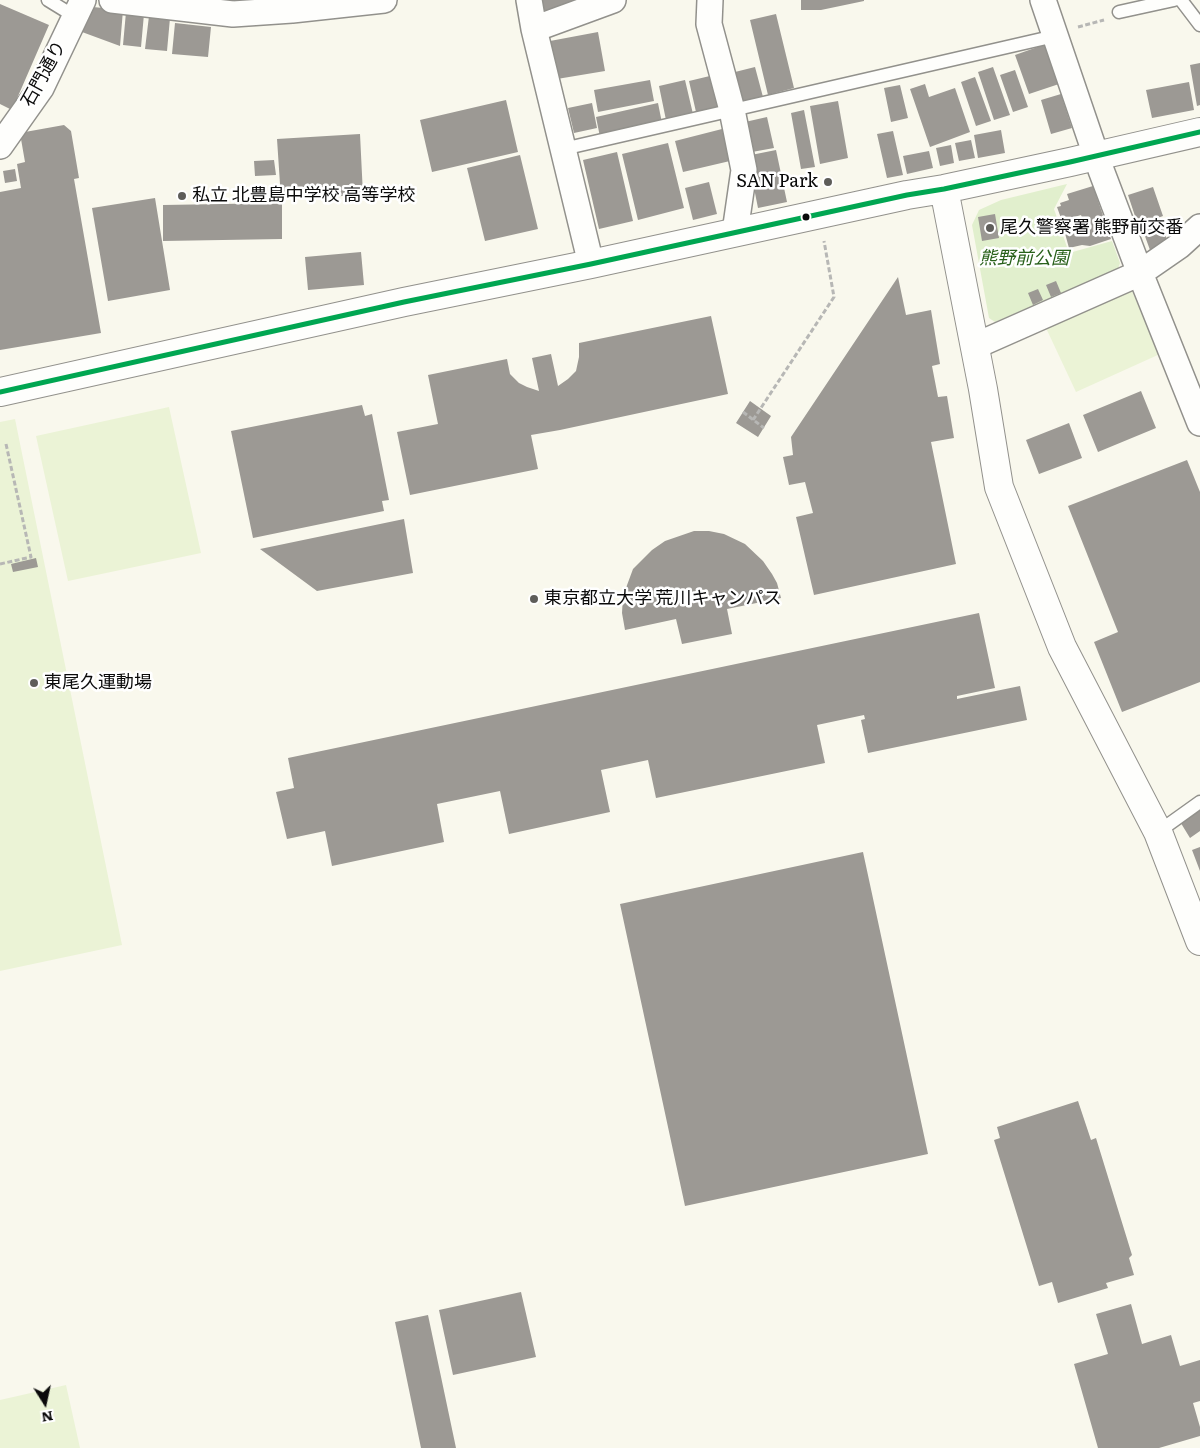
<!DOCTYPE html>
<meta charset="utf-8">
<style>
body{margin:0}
#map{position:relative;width:1200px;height:1448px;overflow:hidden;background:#f9f8ed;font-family:Literata,serif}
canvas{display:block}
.north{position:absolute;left:20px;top:1378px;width:50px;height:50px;-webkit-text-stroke:4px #fff;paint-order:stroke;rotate:170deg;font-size:14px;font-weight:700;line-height:20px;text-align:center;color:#0a0a0a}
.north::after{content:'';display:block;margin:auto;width:18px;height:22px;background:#0a0a0a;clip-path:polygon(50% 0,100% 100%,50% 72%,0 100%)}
</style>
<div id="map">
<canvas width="1200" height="1448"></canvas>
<div class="north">N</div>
</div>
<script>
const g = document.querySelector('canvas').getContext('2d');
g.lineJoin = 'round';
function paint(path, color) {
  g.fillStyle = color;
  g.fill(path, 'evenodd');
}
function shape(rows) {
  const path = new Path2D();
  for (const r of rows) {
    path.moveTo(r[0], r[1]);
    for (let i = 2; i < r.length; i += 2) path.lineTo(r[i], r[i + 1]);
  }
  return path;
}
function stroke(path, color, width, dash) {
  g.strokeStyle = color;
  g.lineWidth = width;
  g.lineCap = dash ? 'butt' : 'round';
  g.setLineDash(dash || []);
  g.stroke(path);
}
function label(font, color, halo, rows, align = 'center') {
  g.font = font + ' Literata,"Noto Sans JP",serif';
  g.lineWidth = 5;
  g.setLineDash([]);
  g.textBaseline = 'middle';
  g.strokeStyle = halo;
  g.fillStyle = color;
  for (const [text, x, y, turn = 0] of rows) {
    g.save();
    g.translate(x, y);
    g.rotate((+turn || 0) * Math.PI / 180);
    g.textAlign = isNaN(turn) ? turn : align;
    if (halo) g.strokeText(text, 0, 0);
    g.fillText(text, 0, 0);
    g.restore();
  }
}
paint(shape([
 [1067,184,1054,209,1069,253,1112,241,1120,263,1118,269,995,322,989,318,972,225,979,210,1001,200]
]), '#e1efcd');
paint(shape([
 [1131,289,1160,354,1076,392,1046,328],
 [169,407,201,553,68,581,36,436],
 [15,419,122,945,0,971,0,422],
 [66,1385,80,1448,0,1448,0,1400]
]), '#ebf3d6');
paint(shape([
 [538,0,583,0,543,18],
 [801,0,864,0,864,1,821,10,801,10],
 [0,4,49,25,12,110,0,104],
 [93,7,123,10,120,46,82,32],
 [126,12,144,14,141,47,123,45],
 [776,14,794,88,768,95,750,20],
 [149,16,170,18,167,51,145,49],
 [175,23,211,27,208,57,172,54],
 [598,32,605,71,557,79,550,41],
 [1046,44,1059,84,1029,94,1015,55],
 [1200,63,1200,105,1197,106,1190,65],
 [755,67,763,97,739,103,731,73],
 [993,67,1010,115,994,120,978,72],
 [1015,70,1028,107,1013,112,1000,75],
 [714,75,722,106,696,112,689,81],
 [975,77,991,121,976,126,961,82],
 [650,80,654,101,598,112,594,90],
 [685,80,693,114,666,120,659,86],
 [1189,82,1194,110,1152,118,1146,90],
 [925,84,929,97,955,88,970,132,930,147,910,89],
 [900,85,908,118,891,122,884,88],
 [1061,94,1072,128,1051,134,1041,100],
 [506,100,518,152,432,172,420,120],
 [838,101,848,158,820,164,810,106],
 [592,103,597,128,574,133,568,108],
 [658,103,662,123,600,137,596,117],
 [804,110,815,167,801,169,791,113],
 [767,117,774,148,752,152,745,122],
 [64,125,71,131,79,178,74,179,101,333,0,350,0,192,21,188,17,164,25,162,21,139,25,132],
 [722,129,730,161,683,172,675,141],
 [1001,130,1005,153,978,158,974,135],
 [893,131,903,175,887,178,877,134],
 [360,134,363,195,281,199,277,139],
 [971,140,975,158,959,161,955,143],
 [668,143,684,208,638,220,622,154],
 [951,145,954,163,940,166,936,148],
 [776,150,787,202,758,208,754,188,758,187,751,155],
 [929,151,933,168,907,174,903,156],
 [617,152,633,221,599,229,583,160],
 [520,155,538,229,485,241,467,168],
 [274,160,276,175,255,176,254,161],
 [15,169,17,181,5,183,3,171],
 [709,182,717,214,693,220,685,188],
 [1093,186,1111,239,1090,246,1082,245,1069,248,1063,226,1083,220,1081,215,1062,221,1057,207,1061,206,1060,203,1069,200,1067,194],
 [1153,187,1163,216,1138,225,1128,195],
 [155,198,170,290,108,301,92,208],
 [282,203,282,239,163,241,163,205],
 [995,214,999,238,982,241,978,217],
 [1161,221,1168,243,1150,250,1142,228],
 [361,252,364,285,308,290,305,257],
 [898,277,906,315,931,310,940,364,932,366,938,397,947,396,954,438,931,442,956,564,814,595,796,517,813,513,805,482,789,485,783,457,793,455,791,437],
 [1056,281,1061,293,1051,297,1046,285],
 [1038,289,1043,300,1033,305,1028,293],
 [711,316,728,394,560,430,531,435,538,469,410,495,397,432,438,424,428,375,507,359,510,374,519,383,527,387,539,391,532,358,551,354,558,386,568,379,576,371,579,357,579,343],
 [1141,391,1156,428,1098,452,1083,415],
 [750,401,771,416,758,437,736,423],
 [362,405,365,416,372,414,389,500,382,501,384,511,253,538,231,431],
 [1069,423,1082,458,1039,474,1026,440],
 [1187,460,1200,492,1200,682,1122,712,1094,642,1118,632,1068,506],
 [404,519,413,573,317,591,260,549],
 [694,531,709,531,724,534,745,544,763,561,772,574,777,583,781,598,727,609,732,634,682,644,676,619,625,630,622,613,623,596,633,569,652,550,665,541],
 [36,558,38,567,13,572,11,564],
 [979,613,995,688,957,696,957,699,1020,686,1027,720,868,753,861,720,865,719,864,715,817,725,825,763,656,798,648,760,601,770,610,812,509,834,500,791,437,804,444,842,332,866,325,831,287,839,276,792,294,788,288,758],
 [1200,807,1200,831,1190,838,1179,820],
 [1200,847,1200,871,1192,850],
 [863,852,928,1154,685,1206,620,904],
 [1078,1101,1091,1140,1096,1138,1132,1255,1129,1258,1134,1275,1106,1283,1108,1288,1058,1303,1052,1282,1039,1286,994,1140,1000,1138,997,1127],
 [521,1292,536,1357,453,1375,439,1310],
 [1131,1304,1142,1344,1171,1335,1180,1366,1200,1360,1200,1401,1193,1403,1200,1427,1200,1436,1159,1448,1098,1448,1074,1364,1108,1354,1096,1314],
 [428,1315,456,1448,421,1448,395,1322]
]), '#9c9994');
const service = shape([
 [48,0,74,16],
 [1181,0,1200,25],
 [1119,12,1174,0],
 [563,149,1055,36],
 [1158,832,1200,802]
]);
const minor = shape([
 [112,0,233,14,292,10,384,0],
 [529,0,534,29,591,264],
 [710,0,709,24,732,110,744,170,735,232],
 [1043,0,1101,170,1140,273,1200,423],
 [534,29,613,0],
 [0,146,41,88,83,0],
 [975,346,1140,273,1179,246,1200,227]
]);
const tertiary = shape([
 [944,189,983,389,999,487,1062,647,1158,832,1200,941],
 [0,392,404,302,591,264,907,195,944,189,1070,162,1200,132]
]);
stroke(service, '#92918c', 15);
stroke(minor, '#92918c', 28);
stroke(tertiary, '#92918c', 30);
stroke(shape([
 [1078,27,1104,20],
 [743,412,764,428],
 [753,420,834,297,824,241],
 [0,564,31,557,6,444]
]), '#b7b7b5', 3, [5, 2.5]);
stroke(service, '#fefefc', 12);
stroke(minor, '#fefefc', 25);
stroke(tertiary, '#fefefc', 28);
stroke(shape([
 [0,392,404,302,591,264,907,195,944,189,1070,162,1200,132]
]), '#00a651', 5);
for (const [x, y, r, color] of [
 [828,182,5,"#5e5d59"],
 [182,196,5,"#5e5d59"],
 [806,217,4.5,"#0a0a0a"],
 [990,228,5,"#5e5d59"],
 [534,599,5,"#5e5d59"],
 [34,683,5,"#5e5d59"]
]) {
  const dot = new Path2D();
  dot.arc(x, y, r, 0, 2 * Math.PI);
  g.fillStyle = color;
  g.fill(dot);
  stroke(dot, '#fff', 2);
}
label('18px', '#0a0a0a', '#fff', [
 ["石門通り",44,74,-61]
]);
label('18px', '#0a0a0a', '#fff', [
 ["SAN Park",818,182,"right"],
 ["私立 北豊島中学校 高等学校",192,196],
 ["尾久警察署 熊野前交番",1000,228],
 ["東京都立大学 荒川キャンパス",544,599],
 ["東尾久運動場",44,683]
], 'left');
label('italic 18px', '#29611b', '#fff', [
 ["熊野前公園",1024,259]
]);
</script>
